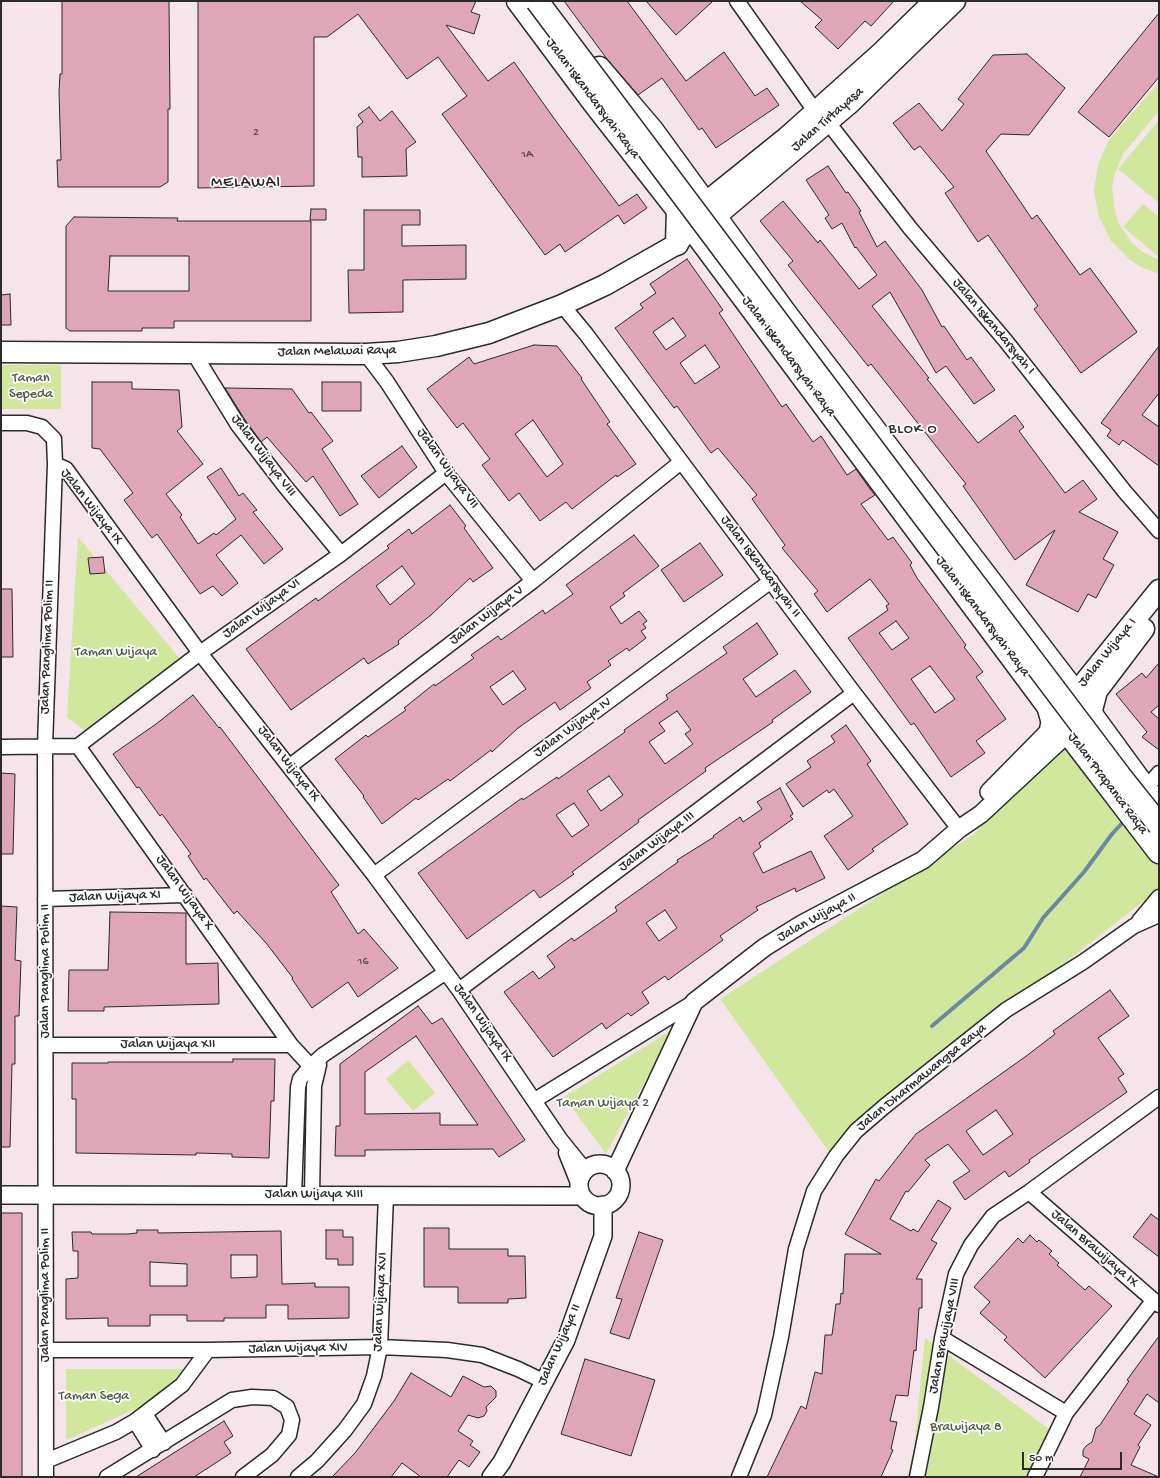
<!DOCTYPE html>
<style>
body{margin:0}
#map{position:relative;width:1160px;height:1478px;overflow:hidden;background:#f5e4e9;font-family:"Gochi Hand",sans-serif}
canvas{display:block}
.frame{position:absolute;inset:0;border:2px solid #2b2b2b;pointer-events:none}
.scale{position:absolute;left:1022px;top:1452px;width:100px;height:18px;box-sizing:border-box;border:2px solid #2b2b2b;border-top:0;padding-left:5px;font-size:12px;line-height:14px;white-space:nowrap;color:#2b2b2b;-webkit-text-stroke:3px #fff;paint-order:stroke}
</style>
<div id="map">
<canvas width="1160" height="1478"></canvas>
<div class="frame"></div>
<div class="scale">50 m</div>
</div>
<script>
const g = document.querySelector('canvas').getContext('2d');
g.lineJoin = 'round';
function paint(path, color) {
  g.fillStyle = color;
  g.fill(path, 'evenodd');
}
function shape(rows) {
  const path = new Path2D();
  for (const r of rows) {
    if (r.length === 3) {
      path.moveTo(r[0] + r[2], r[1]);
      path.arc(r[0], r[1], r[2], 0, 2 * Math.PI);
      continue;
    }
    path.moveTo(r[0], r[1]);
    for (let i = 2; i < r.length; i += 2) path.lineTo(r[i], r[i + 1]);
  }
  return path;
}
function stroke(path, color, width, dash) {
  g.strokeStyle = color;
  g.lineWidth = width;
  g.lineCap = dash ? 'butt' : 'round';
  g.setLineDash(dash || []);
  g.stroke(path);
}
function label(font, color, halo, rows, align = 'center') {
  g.font = font + ' "Gochi Hand",sans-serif';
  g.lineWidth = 3.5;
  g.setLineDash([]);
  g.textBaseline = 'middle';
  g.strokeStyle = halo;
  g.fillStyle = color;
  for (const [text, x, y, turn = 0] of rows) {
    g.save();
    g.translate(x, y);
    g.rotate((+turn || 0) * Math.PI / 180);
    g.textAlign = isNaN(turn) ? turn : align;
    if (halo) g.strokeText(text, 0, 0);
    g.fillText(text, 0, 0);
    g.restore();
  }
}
paint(shape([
 [1159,82,1159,111,1123,154,1114,176,1112,188,1115,212,1119,224,1133,244,1143,252,1159,260,1159,274,1141,267,1130,260,1111,241,1099,217,1094,191,1098,165,1108,141],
 [1159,120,1159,203,1118,169],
 [1143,204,1159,217,1159,257,1123,227],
 [1,365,61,365,61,409,1,409],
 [78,537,181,660,85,731,67,717],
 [1064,734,1159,861,1159,889,855,1127,832,1156,720,999,974,834],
 [673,1029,606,1154,564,1097],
 [408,1060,435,1093,413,1111,386,1079],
 [925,1338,1053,1432,1032,1477,907,1477,914,1450],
 [66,1369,192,1369,158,1399,66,1440]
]), '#d1e79d');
stroke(shape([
 [932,1026,1024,948,1043,918,1084,872,1112,834,1126,819]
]), '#6c89a3', 4);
const building = shape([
 [62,1,169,1,170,109,168,109,168,182,160,187,58,187,57,160,61,160,59,92,60,74,62,74,62,1],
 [198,1,476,1,471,12,480,15,474,34,446,25,488,81,514,62,553,117,619,206,637,194,647,208,624,224,618,215,565,252,560,244,545,255,442,114,467,96,438,57,407,79,358,14,327,37,314,37,314,186,198,188,198,1],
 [564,1,627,1,686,81,724,52,755,96,767,88,779,105,716,148,702,128,699,130,662,78,638,95,607,59,564,1],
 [646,1,713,1,676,35,646,1],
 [800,1,894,1,871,26,865,21,838,49,815,27,822,20,800,1],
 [1159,13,1159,77,1109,137,1078,112,1159,13],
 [1027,54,1065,88,1029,135,1001,134,986,151,1032,219,1037,215,1080,275,1090,268,1137,332,1081,373,1034,309,1038,306,988,235,978,242,945,193,954,187,920,146,914,150,893,123,919,103,942,131,964,104,958,99,993,55,1027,54],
 [369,107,380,121,392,111,416,142,406,149,407,176,362,177,362,157,358,157,357,127,363,122,358,115,369,107],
 [828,166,846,193,848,192,861,211,859,212,877,247,885,241,922,290,942,327,944,326,967,360,971,357,995,390,974,404,946,366,936,373,890,292,872,306,929,378,927,379,978,443,1015,415,1024,427,1019,431,1065,493,1083,480,1097,499,1079,512,1118,532,1103,559,1114,565,1096,598,1088,594,1078,612,1026,585,1055,530,1015,560,963,486,966,484,871,364,868,366,788,265,793,261,760,221,783,201,818,243,820,240,859,289,877,275,856,247,855,248,842,223,832,229,825,218,829,215,806,180,828,166],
 [311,209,326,209,326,220,310,220,311,209],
 [364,210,420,210,420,225,402,225,402,246,466,245,466,279,403,280,403,312,349,313,348,270,364,270,364,210],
 [74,217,178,218,177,221,311,221,311,321,174,321,174,328,142,328,142,331,70,331,66,328,66,226,74,217],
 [110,256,189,256,189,291,108,291,110,256],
 [687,259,723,310,719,313,782,407,786,404,813,442,821,436,847,475,856,469,870,489,875,495,861,504,888,540,893,537,912,563,910,565,917,578,966,645,964,647,983,672,976,677,1006,719,976,741,985,753,951,777,914,723,911,725,848,638,888,610,886,606,889,604,870,579,827,612,814,594,818,591,782,548,785,545,752,499,757,495,718,448,711,453,677,406,674,408,615,328,643,308,640,304,656,293,650,284,687,259],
 [673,318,686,336,666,350,653,332,673,318],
 [705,345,720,367,695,384,680,363,705,345],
 [896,621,909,638,892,650,879,633,896,621],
 [930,666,955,699,935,713,911,679,930,666],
 [10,294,11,325,1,325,1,295,10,294],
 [534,345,557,346,582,378,581,379,610,422,607,424,636,464,617,477,616,475,572,509,566,502,540,521,519,493,509,501,482,465,490,459,463,423,457,428,427,389,469,357,474,364,534,345],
 [533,420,563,464,547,477,515,434,533,420],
 [1159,346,1159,393,1142,415,1159,427,1159,466,1123,440,1119,445,1107,436,1111,430,1101,423,1159,346],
 [92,382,132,382,132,389,179,390,182,427,177,431,203,464,166,494,182,515,180,517,198,544,214,533,216,535,236,519,207,477,221,468,239,496,243,493,257,510,253,512,283,549,264,564,241,535,216,555,238,583,222,596,213,586,200,594,157,534,152,538,124,500,133,493,100,449,92,448,92,382],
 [322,382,361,382,361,411,322,411,322,382],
 [225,388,292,389,309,413,311,412,333,441,322,449,358,504,340,516,313,476,306,482,267,437,261,442,245,420,225,388],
 [402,446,417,467,379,498,361,476,402,446],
 [450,505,466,526,464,528,493,568,473,582,470,578,431,615,398,641,399,644,368,664,364,658,291,710,246,649,316,598,318,601,389,548,387,546,409,529,412,534,450,505],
 [402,566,415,584,390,605,376,586,402,566],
 [634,535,659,566,623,593,625,596,610,607,621,624,639,611,647,621,643,624,646,628,641,631,646,638,629,651,627,648,608,661,611,665,587,682,591,688,560,710,555,702,518,728,492,752,491,750,450,781,448,779,418,800,416,798,382,824,363,797,364,796,335,759,366,735,368,737,406,710,404,708,434,684,435,686,474,658,471,655,498,636,501,640,543,610,545,614,573,594,566,585,634,535],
 [513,671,526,689,503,705,490,687,513,671],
 [700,543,723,575,684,602,661,570,700,543],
 [103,557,105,573,90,574,88,558,103,557],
 [1,589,12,589,13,657,1,657,1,589],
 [757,623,778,654,743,679,756,697,795,670,811,692,772,720,773,722,705,768,706,771,638,820,639,822,572,872,574,874,540,898,534,890,467,939,418,873,522,798,523,800,557,777,558,779,625,732,624,730,668,699,666,695,727,653,723,647,757,623],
 [677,711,691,730,685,734,693,744,665,764,649,742,665,731,659,723,677,711],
 [609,776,623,795,601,811,587,791,609,776],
 [574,803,589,825,572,837,556,815,574,803],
 [1159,663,1159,705,1151,712,1159,719,1159,750,1142,737,1147,732,1116,694,1142,673,1146,678,1159,663],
 [193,695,219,728,220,727,339,885,331,892,358,934,364,929,398,968,358,997,348,982,312,1008,292,979,293,978,266,943,237,911,234,914,206,878,204,880,188,856,191,854,162,814,160,816,139,787,137,788,113,754,156,724,193,695],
 [846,725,871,761,867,764,908,824,872,849,874,851,848,870,824,836,853,816,834,789,829,793,827,790,803,807,786,784,811,767,807,761,835,742,831,736,846,725],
 [1,773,15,774,13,854,1,854,1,773],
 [780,788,793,814,790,816,793,819,759,843,761,847,753,853,763,873,811,851,825,878,796,892,795,888,756,907,758,910,720,936,723,940,668,980,665,976,642,992,649,1003,631,1016,628,1013,606,1029,602,1023,553,1057,504,992,533,971,539,979,555,967,547,956,572,938,574,941,617,911,615,907,678,862,677,860,714,837,713,836,740,817,743,822,762,809,757,802,780,788],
 [665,910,677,928,659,941,646,923,665,910],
 [1,906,17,907,15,960,21,961,19,1016,15,1016,15,1064,12,1064,10,1147,1,1147,1,906],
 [110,912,186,913,186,964,218,963,219,1004,104,1007,104,1011,68,1011,69,970,108,970,110,912],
 [1110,990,1129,1016,1098,1038,1124,1074,1118,1078,1127,1092,1029,1160,1030,1162,1009,1177,1005,1171,965,1200,953,1182,970,1171,948,1144,925,1160,930,1165,908,1192,906,1191,890,1219,911,1231,913,1229,918,1232,938,1200,951,1208,931,1240,937,1243,916,1279,922,1279,922,1308,919,1308,916,1351,914,1350,908,1396,896,1395,890,1421,897,1422,891,1449,893,1450,881,1477,767,1477,801,1406,806,1409,815,1372,822,1374,825,1335,832,1335,836,1304,840,1304,841,1293,843,1294,845,1254,881,1254,845,1234,876,1179,879,1181,916,1134,1025,1057,1055,1034,1053,1031,1110,990],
 [996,1110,1013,1134,983,1155,966,1131,996,1110],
 [418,1006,432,1024,442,1018,525,1140,499,1157,493,1149,365,1150,365,1156,335,1156,336,1126,340,1126,340,1064,418,1006],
 [416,1036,478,1125,440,1125,440,1113,365,1114,365,1072,416,1036],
 [233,1059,275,1059,274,1101,271,1101,269,1158,232,1157,232,1154,196,1153,196,1155,76,1153,76,1099,72,1099,72,1063,108,1063,108,1062,233,1062,233,1059],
 [1,1213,22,1213,22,1477,1,1477,1,1213],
 [1151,1214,1159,1220,1159,1257,1133,1237,1151,1214],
 [424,1228,449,1228,449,1249,508,1249,508,1256,525,1256,526,1298,508,1299,508,1303,458,1303,458,1287,424,1287,424,1228],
 [137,1230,158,1230,158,1233,281,1231,282,1284,315,1283,315,1287,349,1287,349,1318,288,1319,288,1305,266,1305,266,1318,224,1318,224,1321,187,1321,187,1315,150,1315,150,1326,108,1326,108,1318,66,1319,66,1279,78,1278,78,1251,73,1251,72,1232,91,1232,92,1234,128,1234,137,1233,137,1230],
 [231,1255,257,1255,257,1277,231,1278,231,1255],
 [150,1262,187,1264,187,1286,150,1286,150,1262],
 [326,1230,343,1230,343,1237,353,1237,353,1265,338,1265,338,1259,326,1259,326,1230],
 [639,1232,663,1240,629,1339,610,1333,622,1299,616,1298,639,1232],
 [1030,1235,1037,1242,1039,1240,1052,1251,1049,1254,1059,1263,1057,1265,1085,1290,1089,1286,1112,1306,1045,1378,1004,1340,1007,1337,980,1313,990,1302,974,1287,1018,1238,1023,1243,1030,1235],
 [1159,1336,1159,1403,1147,1394,1134,1414,1151,1425,1138,1445,1140,1447,1131,1465,1159,1477,1080,1477,1089,1459,1083,1456,1083,1450,1086,1446,1092,1442,1096,1428,1100,1425,1129,1381,1127,1380,1159,1336],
 [585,1359,655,1380,631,1456,561,1434,585,1359],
 [411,1373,451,1397,463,1376,484,1387,491,1386,496,1391,496,1397,486,1407,487,1411,484,1416,478,1418,468,1415,458,1431,473,1441,470,1445,480,1452,469,1467,459,1460,447,1477,421,1477,402,1463,391,1477,332,1477,355,1453,394,1401,411,1373],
 [224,1421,233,1436,224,1442,231,1453,194,1477,136,1477,224,1421]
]);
paint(building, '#dea6b7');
stroke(building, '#2b2b2b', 1);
const minor = shape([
 [737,1,815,111],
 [827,121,910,228,1005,340,1125,492,1159,531],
 [562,305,586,334,854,693,959,829],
 [193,352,238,425,284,485,341,554],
 [366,354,387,382,446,473,533,581],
 [1,423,27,423,42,427,54,439,55,464,45,746,46,1477],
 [55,464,66,469,71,476,200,653,374,875,459,990,560,1139,585,1170],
 [78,746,200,653,341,554,446,473],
 [1,747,78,746,291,1045,316,1072],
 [290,766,533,581,681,462],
 [1145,789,1159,773],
 [374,875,771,581],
 [45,899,185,895],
 [1139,921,1159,897],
 [459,990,854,693],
 [46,1045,291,1045],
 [535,1100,694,1002],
 [566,1153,580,1188],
 [1029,1192,1159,1305],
 [294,1195,298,1087,300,1079,310,1067,323,1055,446,972],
 [312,1195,314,1086,319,1065],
 [942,1338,1066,1413],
 [46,1350,208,1350,380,1347,447,1350,482,1355,518,1369,545,1382],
 [145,1414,164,1443],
 [135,1421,153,1450],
 [46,1461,116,1432,135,1421,182,1385,208,1350],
 [107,1477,232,1400,252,1397,273,1398,287,1407,292,1420,289,1435,272,1455,243,1477],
 [298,1477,317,1461,345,1430,364,1404,374,1376,380,1347,386,1195],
 [739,1477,764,1415,781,1337,796,1249,814,1191,836,1156,856,1131,885,1106,1006,1010,1083,962,1134,926,1159,915],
 [917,1477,931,1407,942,1338,956,1274,971,1245,993,1216,1029,1192,1159,1097],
 [1035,1477,1066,1413,1153,1301]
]);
const tertiary = shape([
 [989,792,1048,732,1050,722,1045,704],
 [600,1185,21],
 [615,1171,694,1002,765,947,802,924,923,860,959,829,981,814,1068,733],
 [1,1195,582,1196],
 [491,1477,502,1462,566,1340,603,1236,603,1205]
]);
const secondary = shape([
 [705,228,715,217,849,104,955,1],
 [1,352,366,354,398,352,436,346,489,333,562,305,605,285,677,244,691,227,705,203,787,137,883,51,934,1],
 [1066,705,1159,590],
 [1091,714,1097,691,1144,629]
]);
const primary = shape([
 [518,1,594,103,691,227,1068,733,1159,852],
 [599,68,652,130,786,314,1080,699,1159,807],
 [677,244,678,209]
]);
stroke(minor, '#2b2b2b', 17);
stroke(tertiary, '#2b2b2b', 20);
stroke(secondary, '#2b2b2b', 23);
stroke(primary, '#2b2b2b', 25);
stroke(minor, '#fff', 14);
stroke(tertiary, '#fff', 17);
stroke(secondary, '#fff', 20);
stroke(primary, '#fff', 22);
const primaryBridge = shape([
 [537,1,916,506,1120,776,1159,825]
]);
stroke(primaryBridge, '#2b2b2b', 25, []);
stroke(primaryBridge, '#fff', 22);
label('12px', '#584a4e', null, [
 ["2",256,133],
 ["1A",527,155],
 ["16",363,962]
]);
label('14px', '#2b2b2b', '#fff', [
 ["Jalan Iskandarsyah Raya",592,99,53],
 ["Jalan Tirtayasa",828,120,-41],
 ["Jalan Iskandarsyah I",993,327,50],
 ["Jalan Melawai Raya",337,352,-1],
 ["Jalan Iskandarsyah Raya",788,357,53],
 ["Jalan Wijaya VIII",263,456,53],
 ["Jalan Wijaya VII",447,469,54],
 ["Jalan Wijaya IX",91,507,52],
 ["Jalan Iskandarsyah II",760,567,53],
 ["Jalan Wijaya VI",262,609,-36],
 ["Jalan Wijaya V",487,616,-37],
 ["Jalan Iskandarsyah Raya",982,617,53],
 ["Jalan Panglima Polim II",48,647,-88],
 ["Jalan Wijaya I",1108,653,-51],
 ["Jalan Wijaya IV",573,728,-36],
 ["Jalan Wijaya IX",288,764,52],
 ["Jalan Prapanca Raya",1107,784,53],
 ["Jalan Wijaya III",657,842,-37],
 ["Jalan Wijaya X",184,893,54],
 ["Jalan Wijaya XI",115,897,-2],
 ["Jalan Wijaya II",817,918,-29],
 ["Jalan Panglima Polim II",46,971,-90],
 ["Jalan Wijaya IX",482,1023,55],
 ["Jalan Wijaya XII",168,1045],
 ["Jalan Dharmawangsa Raya",922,1078,-39],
 ["Jalan Wijaya XIII",314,1195],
 ["Jalan Brawijaya IX",1094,1249,41],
 ["Jalan Panglima Polim II",46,1295,-90],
 ["Jalan Wijaya XVI",381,1302,-87],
 ["Jalan Brawijaya VIII",945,1336,-79],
 ["Jalan Wijaya II",560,1345,-66],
 ["Jalan Wijaya XIV",298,1349,-1]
]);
label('14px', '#545a48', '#fff', [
 ["Taman",31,379],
 ["Sepeda",31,395],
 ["Taman Wijaya",116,653],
 ["Taman Wijaya 2",603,1104],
 ["Taman Sega",94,1397],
 ["Brawijaya 8",966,1428]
]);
g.letterSpacing = '1px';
label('15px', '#2b2b2b', '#fff', [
 ["BLOK O",913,430]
]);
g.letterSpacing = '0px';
g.letterSpacing = '1px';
label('16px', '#2b2b2b', '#fff', [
 ["MELAWAI",246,184]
]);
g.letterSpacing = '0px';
</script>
